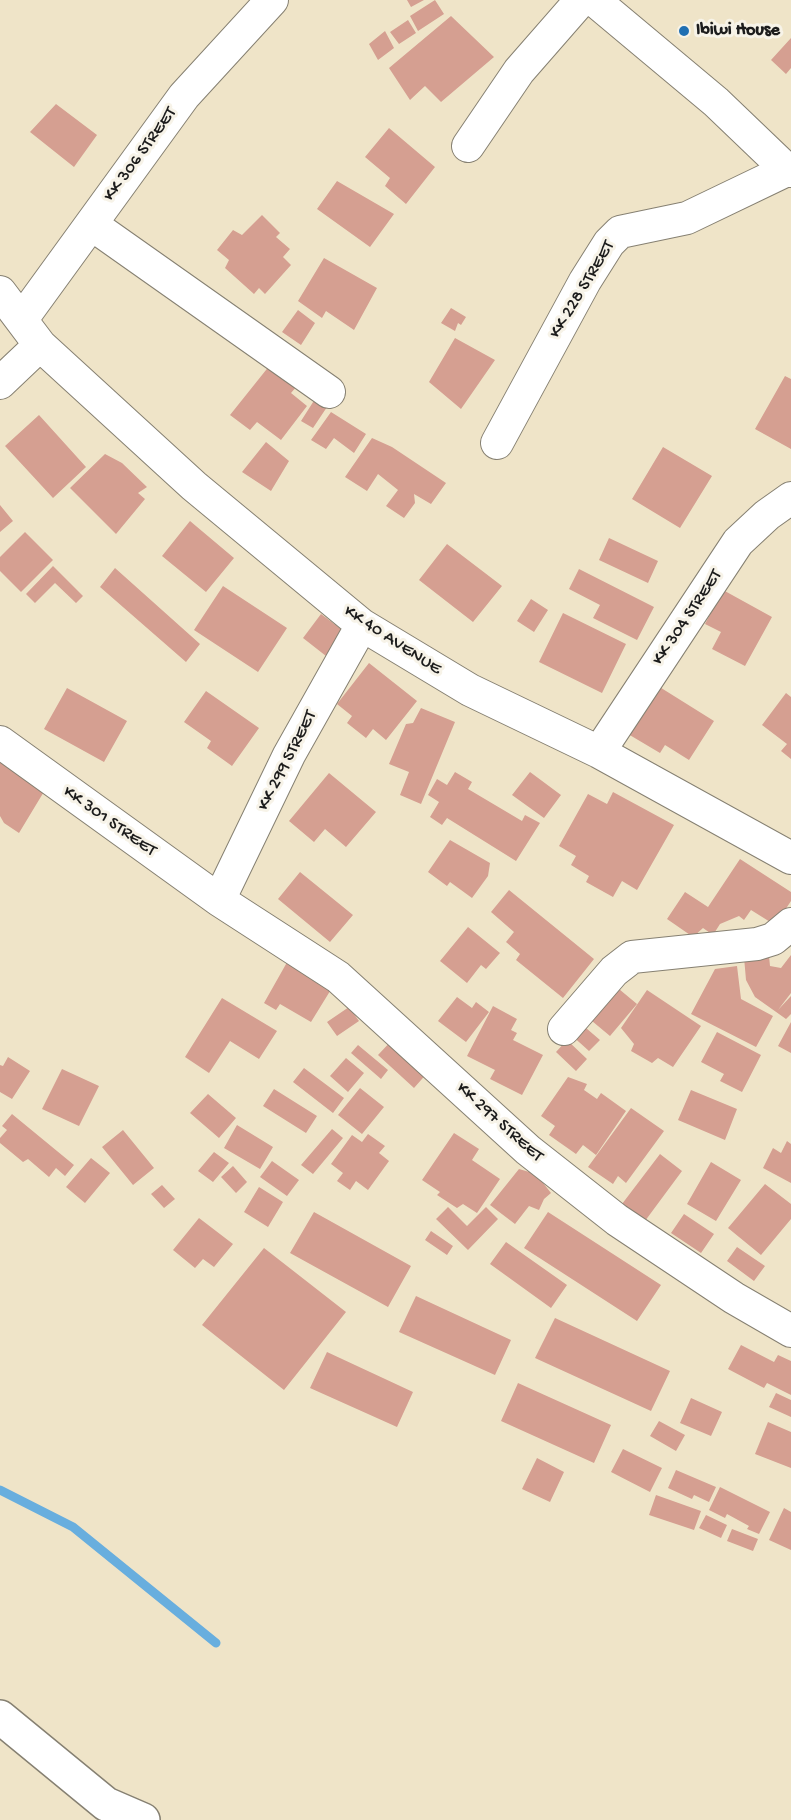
<!DOCTYPE html>
<style>
body{margin:0}
canvas{display:block;background:#efe4c8}
</style>
<canvas width="791" height="1820"></canvas>
<script>
const g = document.querySelector('canvas').getContext('2d');
g.lineJoin = 'round';
function shape(rows) {
  const path = new Path2D();
  for (const r of rows) {
    path.moveTo(r[0], r[1]);
    for (let i = 2; i < r.length; i += 2) path.lineTo(r[i], r[i + 1]);
  }
  return path;
}
function stroke(path, color, width, dash) {
  g.strokeStyle = color;
  g.lineWidth = width;
  g.lineCap = dash ? 'butt' : 'round';
  g.setLineDash(dash || []);
  g.stroke(path);
}
function paint(path, color) {
  g.fillStyle = color;
  g.fill(path, 'evenodd');
}
function label(font, color, halo, rows, align = 'center') {
  g.font = font + ' "Gochi Hand",sans-serif';
  g.lineWidth = 6;
  g.setLineDash([]);
  g.textBaseline = 'middle';
  g.strokeStyle = halo;
  g.fillStyle = color;
  for (const [text, x, y, turn = 0] of rows) {
    g.save();
    g.translate(x, y);
    g.rotate((+turn || 0) * Math.PI / 180);
    g.textAlign = isNaN(turn) ? turn : align;
    if (halo) g.strokeText(text, 0, 0);
    g.fillText(text, 0, 0);
    g.restore();
  }
}
stroke(shape([
 [0,1490,73,1527,216,1643]
]), '#68aede', 9);
paint(shape([
 [407,0,424,0,411,7],
 [435,0,444,14,418,31,410,16],
 [451,16,494,57,441,102,425,86,410,100,389,68],
 [408,20,416,33,399,44,390,32],
 [385,31,394,48,378,60,369,44],
 [791,38,791,68,786,74,771,60],
 [56,104,97,135,74,167,30,132],
 [389,128,435,167,406,204,385,186,390,178,365,157],
 [337,181,394,214,370,247,317,209],
 [262,215,280,233,276,237,290,249,283,257,291,265,265,294,259,288,254,294,225,268,229,260,217,250,233,230,242,235],
 [324,258,377,288,354,330,326,311,322,318,298,301],
 [451,308,466,317,461,325,458,323,455,331,441,323],
 [298,310,315,323,301,345,282,332],
 [455,338,495,360,461,409,429,382],
 [270,365,297,386,291,393,307,406,281,440,257,422,250,430,230,415],
 [785,376,791,379,791,449,755,429],
 [315,399,327,407,313,428,301,421],
 [331,412,366,434,354,453,334,438,326,449,311,440],
 [39,415,86,467,53,498,5,446],
 [372,438,392,447,446,483,431,504,414,494,415,503,404,518,386,506,398,490,378,474,367,491,345,477],
 [266,442,289,461,271,491,242,472],
 [663,447,712,476,680,528,632,499],
 [105,454,122,463,147,487,138,493,145,499,116,534,70,488],
 [0,505,13,521,0,532],
 [190,521,234,558,206,592,162,556],
 [25,532,53,560,21,592,0,571,0,557],
 [609,538,658,561,648,583,599,560],
 [447,544,502,586,473,622,419,580],
 [53,566,83,596,76,603,55,583,35,603,26,594],
 [115,568,200,644,186,662,100,587],
 [579,569,654,607,637,640,593,618,600,605,569,589],
 [223,586,287,628,258,672,194,630],
 [723,590,772,617,745,666,712,649,721,632,705,624],
 [531,599,548,610,534,632,517,621],
 [563,613,626,644,602,693,539,662],
 [321,614,345,632,326,656,303,638],
 [369,663,417,701,386,740,373,729,366,738,347,723,352,716,337,704],
 [658,686,714,721,689,760,665,745,660,753,628,734],
 [67,688,127,721,104,762,44,729],
 [206,691,259,728,232,766,207,748,211,741,184,722],
 [786,693,791,697,791,759,781,751,787,744,762,725],
 [421,708,455,722,421,804,400,795,409,772,389,764,406,724,413,723],
 [0,756,48,785,19,833,4,823,0,816],
 [455,772,472,782,468,789,522,821,525,815,540,823,516,861,447,818,442,825,430,817,439,802,428,795,437,779,447,785],
 [530,772,561,795,544,818,512,795],
 [329,773,376,812,346,847,325,829,314,842,289,821],
 [613,792,674,825,637,890,622,881,613,897,586,882,589,876,571,865,576,856,559,846,588,794,607,804],
 [450,840,490,863,488,876,472,898,450,882,447,886,428,872],
 [740,859,791,892,791,901,775,925,751,910,744,920,739,916,720,924,713,935,703,928,693,937,667,919,685,892,708,907],
 [300,872,353,915,330,942,278,899],
 [509,890,594,959,563,998,516,960,520,954,506,942,514,932,491,912],
 [468,927,500,953,486,969,481,965,467,983,440,961],
 [791,955,791,993,778,1010,791,996,791,1014,786,1019,755,997,746,980,744,957,769,956,770,966,781,968],
 [290,957,335,983,311,1022,280,1004,276,1010,264,1003],
 [737,966,741,999,773,1016,756,1047,691,1014,715,969],
 [613,984,637,1004,610,1036,586,1016],
 [647,990,701,1026,673,1067,658,1058,652,1063,631,1051,634,1044,621,1028],
 [457,997,472,1008,476,1002,489,1012,466,1042,438,1021],
 [222,998,277,1031,259,1059,230,1041,209,1073,185,1057],
 [493,1006,517,1019,511,1030,517,1033,513,1040,543,1055,522,1095,490,1079,495,1070,467,1056],
 [349,1007,359,1021,337,1036,327,1022],
 [579,1022,600,1040,589,1051,569,1033],
 [791,1022,791,1053,778,1046],
 [717,1032,761,1055,742,1092,720,1081,724,1074,701,1062],
 [394,1038,429,1071,414,1088,378,1055],
 [567,1040,587,1059,576,1071,556,1052],
 [358,1045,388,1070,381,1079,351,1053],
 [8,1057,30,1071,12,1099,0,1092,0,1065,3,1066],
 [346,1058,364,1073,348,1092,330,1076],
 [304,1068,344,1098,333,1113,293,1082],
 [62,1069,99,1086,79,1126,42,1109],
 [568,1077,587,1084,584,1090,597,1099,601,1093,626,1111,596,1155,583,1145,576,1154,549,1135,555,1126,541,1116],
 [360,1088,384,1107,362,1134,338,1115],
 [274,1089,317,1116,306,1133,263,1106],
 [691,1090,737,1109,725,1140,678,1120],
 [208,1094,236,1118,219,1138,190,1113],
 [631,1108,664,1131,626,1183,618,1176,613,1184,588,1167],
 [12,1114,74,1165,65,1176,56,1168,49,1177,28,1159,23,1162,0,1143,0,1138,7,1130,2,1126],
 [237,1125,273,1147,260,1169,224,1148],
 [332,1129,343,1138,313,1174,301,1165],
 [123,1130,154,1168,133,1185,102,1147],
 [454,1133,479,1149,472,1160,500,1179,477,1213,463,1204,457,1208,437,1195,440,1192,422,1180],
 [368,1134,385,1146,379,1153,389,1161,368,1190,356,1181,350,1190,337,1181,343,1173,331,1164,352,1135,362,1142],
 [787,1141,791,1144,791,1183,763,1168,773,1148,781,1153],
 [214,1152,229,1163,213,1182,198,1171],
 [660,1154,682,1171,645,1221,622,1204],
 [91,1158,110,1173,85,1203,66,1187],
 [272,1161,299,1180,287,1196,260,1177],
 [711,1162,741,1180,716,1221,687,1204],
 [233,1166,247,1182,236,1193,221,1177],
 [519,1169,536,1174,551,1193,544,1199,539,1210,529,1206,515,1224,490,1205],
 [765,1184,791,1204,791,1219,761,1255,728,1228],
 [162,1185,175,1199,164,1208,151,1194],
 [259,1187,283,1202,268,1227,244,1212],
 [448,1207,467,1226,486,1207,498,1219,468,1250,436,1219],
 [314,1212,411,1266,388,1307,290,1253],
 [548,1212,661,1285,637,1321,524,1248],
 [684,1214,714,1234,701,1253,671,1233],
 [199,1218,233,1244,214,1267,203,1259,195,1268,173,1250],
 [431,1231,453,1246,447,1255,425,1240],
 [506,1242,567,1285,551,1308,490,1264],
 [737,1247,765,1266,754,1281,727,1261],
 [264,1248,346,1312,284,1390,202,1325],
 [416,1296,511,1340,495,1375,399,1332],
 [555,1318,670,1371,651,1411,535,1358],
 [741,1345,774,1362,778,1355,791,1361,791,1395,767,1383,764,1388,728,1369],
 [327,1352,413,1392,397,1427,310,1388],
 [518,1383,611,1425,594,1463,501,1421],
 [776,1393,791,1400,791,1417,769,1407],
 [691,1398,722,1412,711,1436,680,1423],
 [659,1421,685,1435,676,1451,650,1436],
 [768,1422,791,1432,791,1468,755,1454],
 [623,1449,662,1468,650,1492,611,1472],
 [537,1458,564,1472,550,1502,522,1489],
 [676,1470,716,1487,709,1502,694,1495,692,1499,668,1488],
 [720,1487,770,1512,759,1534,747,1529,749,1526,727,1514,725,1518,709,1510],
 [656,1495,701,1511,694,1530,649,1515],
 [784,1508,791,1512,791,1550,769,1540],
 [706,1515,727,1525,721,1538,699,1528],
 [732,1529,758,1539,753,1551,727,1541]
]), '#d59f91');
const minor = shape([
 [594,0,716,102,787,170,791,171],
 [468,146,519,71,581,0],
 [91,224,329,392],
 [0,292,40,345,194,486,362,625,470,690,599,752,791,858],
 [22,319,184,96,272,0],
 [0,383,40,345],
 [497,443,585,281,609,243,620,232,687,218,787,170],
 [0,742,219,900,338,977,528,1150,617,1220,734,1298,791,1331],
 [599,752,738,542,767,515,791,498],
 [219,900,289,755,362,625],
 [564,1029,614,971,632,957,757,944,773,939,791,924]
]);
const secondary = shape([
 [0,1717,106,1804,143,1820]
]);
stroke(minor, '#868072', 34);
stroke(secondary, '#868072', 36);
stroke(minor, '#fff', 32);
stroke(secondary, '#fff', 33);
for (const [x, y, r, color] of [
 [684,31,6,"#1f6fb2"]
]) {
  const dot = new Path2D();
  dot.arc(x, y, r, 0, 2 * Math.PI);
  g.fillStyle = color;
  g.fill(dot);
  stroke(dot, '#f7f3e8', 2);
}
label('bold 18px', '#1c1c1c', '#f7f3e8', [
 ["Ibiwi House",696,31]
], 'left');
label('18px', '#1c1c1c', '#f7f3e8', [
 ["KK 306 STREET",141,155,-54],
 ["KK 228 STREET",583,290,-59],
 ["KK 304 STREET",688,618,-56],
 ["KK 40 AVENUE",392,641,33],
 ["KK 299 STREET",288,761,-63],
 ["KK 301 STREET",109,822,35],
 ["KK 297 STREET",499,1123,42]
]);
</script>
